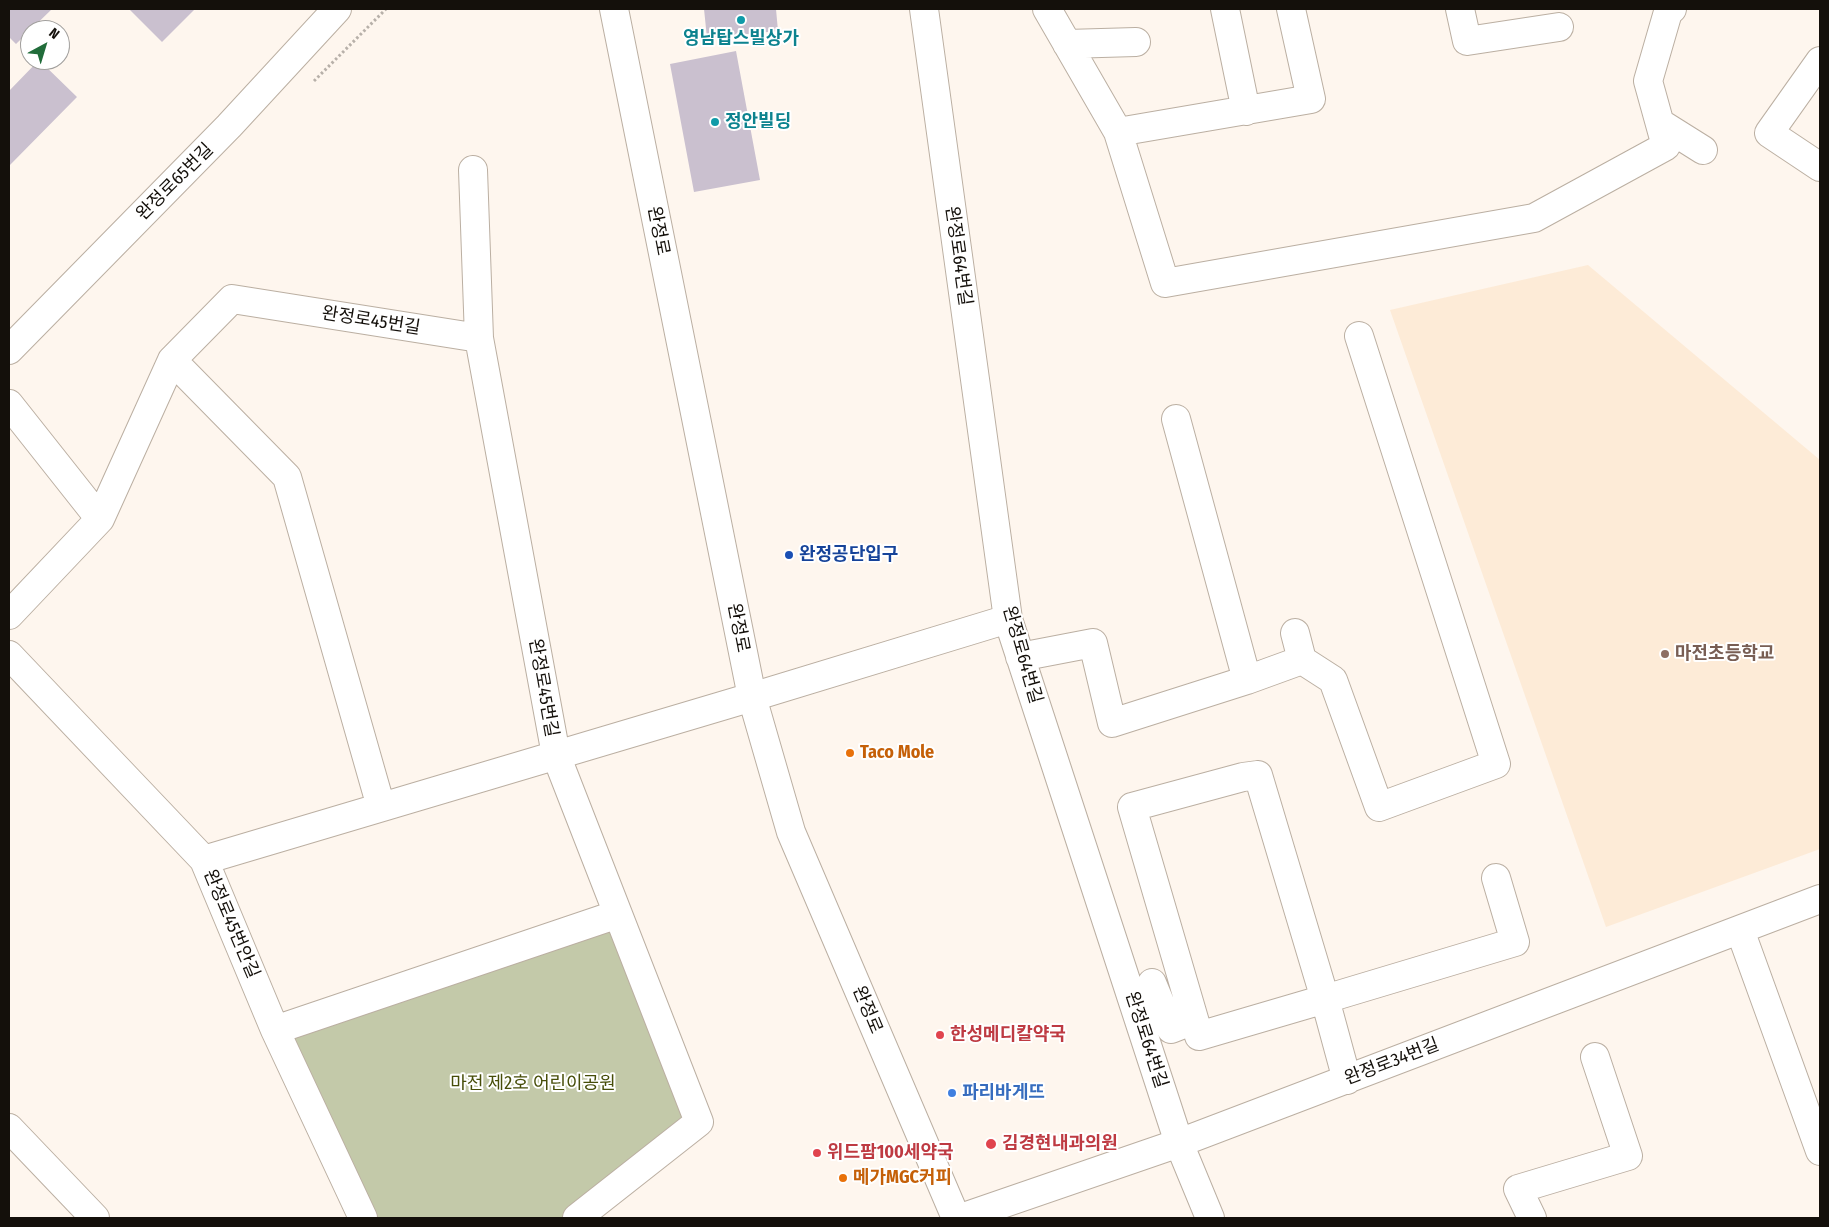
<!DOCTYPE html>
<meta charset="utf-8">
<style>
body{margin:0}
#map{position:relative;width:1829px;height:1227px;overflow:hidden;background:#fef6ee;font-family:"Fira Sans Condensed",sans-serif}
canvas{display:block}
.frame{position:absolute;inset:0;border:10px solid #14100b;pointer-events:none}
.north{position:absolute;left:20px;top:20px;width:50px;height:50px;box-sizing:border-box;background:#fff;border:1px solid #a19f9d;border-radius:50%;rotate:39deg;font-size:14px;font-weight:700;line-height:20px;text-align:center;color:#14100b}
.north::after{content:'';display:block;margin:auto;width:18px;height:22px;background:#216c3a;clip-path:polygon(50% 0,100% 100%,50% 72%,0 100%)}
</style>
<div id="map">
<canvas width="1829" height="1227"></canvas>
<div class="frame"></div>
<div class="north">N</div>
</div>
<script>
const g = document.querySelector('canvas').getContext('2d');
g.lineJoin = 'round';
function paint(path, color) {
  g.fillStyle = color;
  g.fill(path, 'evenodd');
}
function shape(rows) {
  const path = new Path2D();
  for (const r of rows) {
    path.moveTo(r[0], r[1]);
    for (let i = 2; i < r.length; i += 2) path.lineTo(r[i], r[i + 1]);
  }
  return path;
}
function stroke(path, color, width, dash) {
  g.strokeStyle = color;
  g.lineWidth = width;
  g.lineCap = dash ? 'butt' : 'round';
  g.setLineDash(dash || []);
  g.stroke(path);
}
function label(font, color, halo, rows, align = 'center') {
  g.font = font + ' "Fira Sans Condensed","Noto Sans KR",sans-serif';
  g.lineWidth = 4;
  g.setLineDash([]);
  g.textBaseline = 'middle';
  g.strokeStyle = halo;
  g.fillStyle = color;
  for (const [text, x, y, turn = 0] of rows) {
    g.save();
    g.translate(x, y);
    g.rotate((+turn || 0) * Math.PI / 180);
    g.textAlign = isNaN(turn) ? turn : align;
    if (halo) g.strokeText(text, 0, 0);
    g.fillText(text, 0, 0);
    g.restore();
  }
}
paint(shape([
 [1588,265,1820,460,1820,849,1606,927,1390,310]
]), '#fdebd7');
paint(shape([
 [618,914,699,1122,577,1218,363,1218,275,1030]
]), '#c3c9a9');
paint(shape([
 [9,9,52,9,16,44,9,37],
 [129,9,195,9,162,42],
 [704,9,776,9,778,31,707,38],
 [736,51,760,180,694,192,670,64],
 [39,60,77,97,9,166,9,91]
]), '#cac0cf');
const minor = shape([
 [924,9,1008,619,1179,1143,1210,1218],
 [1047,9,1118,132,1165,283,1534,218,1666,146,1648,81,1668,12,1672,9],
 [1225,9,1246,111],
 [1460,9,1467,41,1559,27],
 [1067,44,1136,42],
 [1820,61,1769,133,1820,167],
 [1660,123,1703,150],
 [1118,132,1311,99,1291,9],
 [473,170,479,338,556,755,699,1122,577,1218],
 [9,350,229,126,337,9],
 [172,360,287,477,381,807],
 [9,404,100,519],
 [1176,419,1247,680],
 [9,615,100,519,172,360,232,299,479,338],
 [1295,633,1302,660],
 [9,655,204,860,275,1030,363,1218],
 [1020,657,1093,643,1112,723,1247,680,1302,660,1333,680,1379,807,1496,764,1359,336],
 [1258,775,1325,999,1199,1036,1132,807,1243,777,1258,775],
 [204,860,752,697,1008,619],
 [1740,930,1820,1151],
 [1152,983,1171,1029,1194,1020],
 [275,1030,618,914],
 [1347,1080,1325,999,1515,942,1496,878],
 [9,1128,95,1218],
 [961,1218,1179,1143,1820,899],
 [1532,1218,1518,1189,1628,1156,1595,1057]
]);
const major = shape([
 [614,9,752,697,791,832,956,1218]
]);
stroke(minor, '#bbafa2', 30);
stroke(major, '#bbafa2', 30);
stroke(shape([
 [314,81,386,9]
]), '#b7b0a9', 3, [2.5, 2.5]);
stroke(minor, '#fff', 28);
stroke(major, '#fff', 28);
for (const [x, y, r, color] of [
 [741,20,5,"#0f9aa8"],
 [715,122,5,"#0f9aa8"],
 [789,555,5,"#1a4fb4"],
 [1665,654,5,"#8d6e63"],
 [850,753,5,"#e8710a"],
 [940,1035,5,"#e0444e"],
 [952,1093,5,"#3f7fe0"],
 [991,1144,6,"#e0444e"],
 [817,1153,5,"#e0444e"],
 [843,1178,5,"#e8710a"]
]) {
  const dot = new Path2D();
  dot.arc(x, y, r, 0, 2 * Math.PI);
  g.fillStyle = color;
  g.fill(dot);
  stroke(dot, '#fff', 2);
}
label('bold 18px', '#0d838f', '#fff', [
 ["영남탑스빌상가",741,39],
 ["정안빌딩",725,122,"left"]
]);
label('18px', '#14100b', '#fff', [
 ["완정로65번길",175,182,-45],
 ["완정로",658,231,79],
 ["완정로64번길",958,256,82],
 ["완정로45번길",371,321,9],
 ["완정로",738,628,79],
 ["완정로64번길",1022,655,74],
 ["완정로45번길",543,688,80],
 ["완정로45번안길",231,924,67],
 ["완정로",867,1010,67],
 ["완정로64번길",1146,1040,72],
 ["완정로34번길",1392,1062,-21]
]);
label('bold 18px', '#164399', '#fff', [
 ["완정공단입구",799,555]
], 'left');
label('bold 18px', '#785e54', '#fff', [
 ["마전초등학교",1675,654]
], 'left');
label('bold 18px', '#c56008', '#fff', [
 ["Taco Mole",860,753],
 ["메가MGC커피",853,1178]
], 'left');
label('bold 18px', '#be3a42', '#fff', [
 ["한성메디칼약국",950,1035],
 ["김경현내과의원",1002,1144],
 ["위드팜100세약국",827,1153]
], 'left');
label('18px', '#464d08', '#fff', [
 ["마전 제2호 어린이공원",533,1084]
]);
label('bold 18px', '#366cbe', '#fff', [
 ["파리바게뜨",962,1093]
], 'left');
</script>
